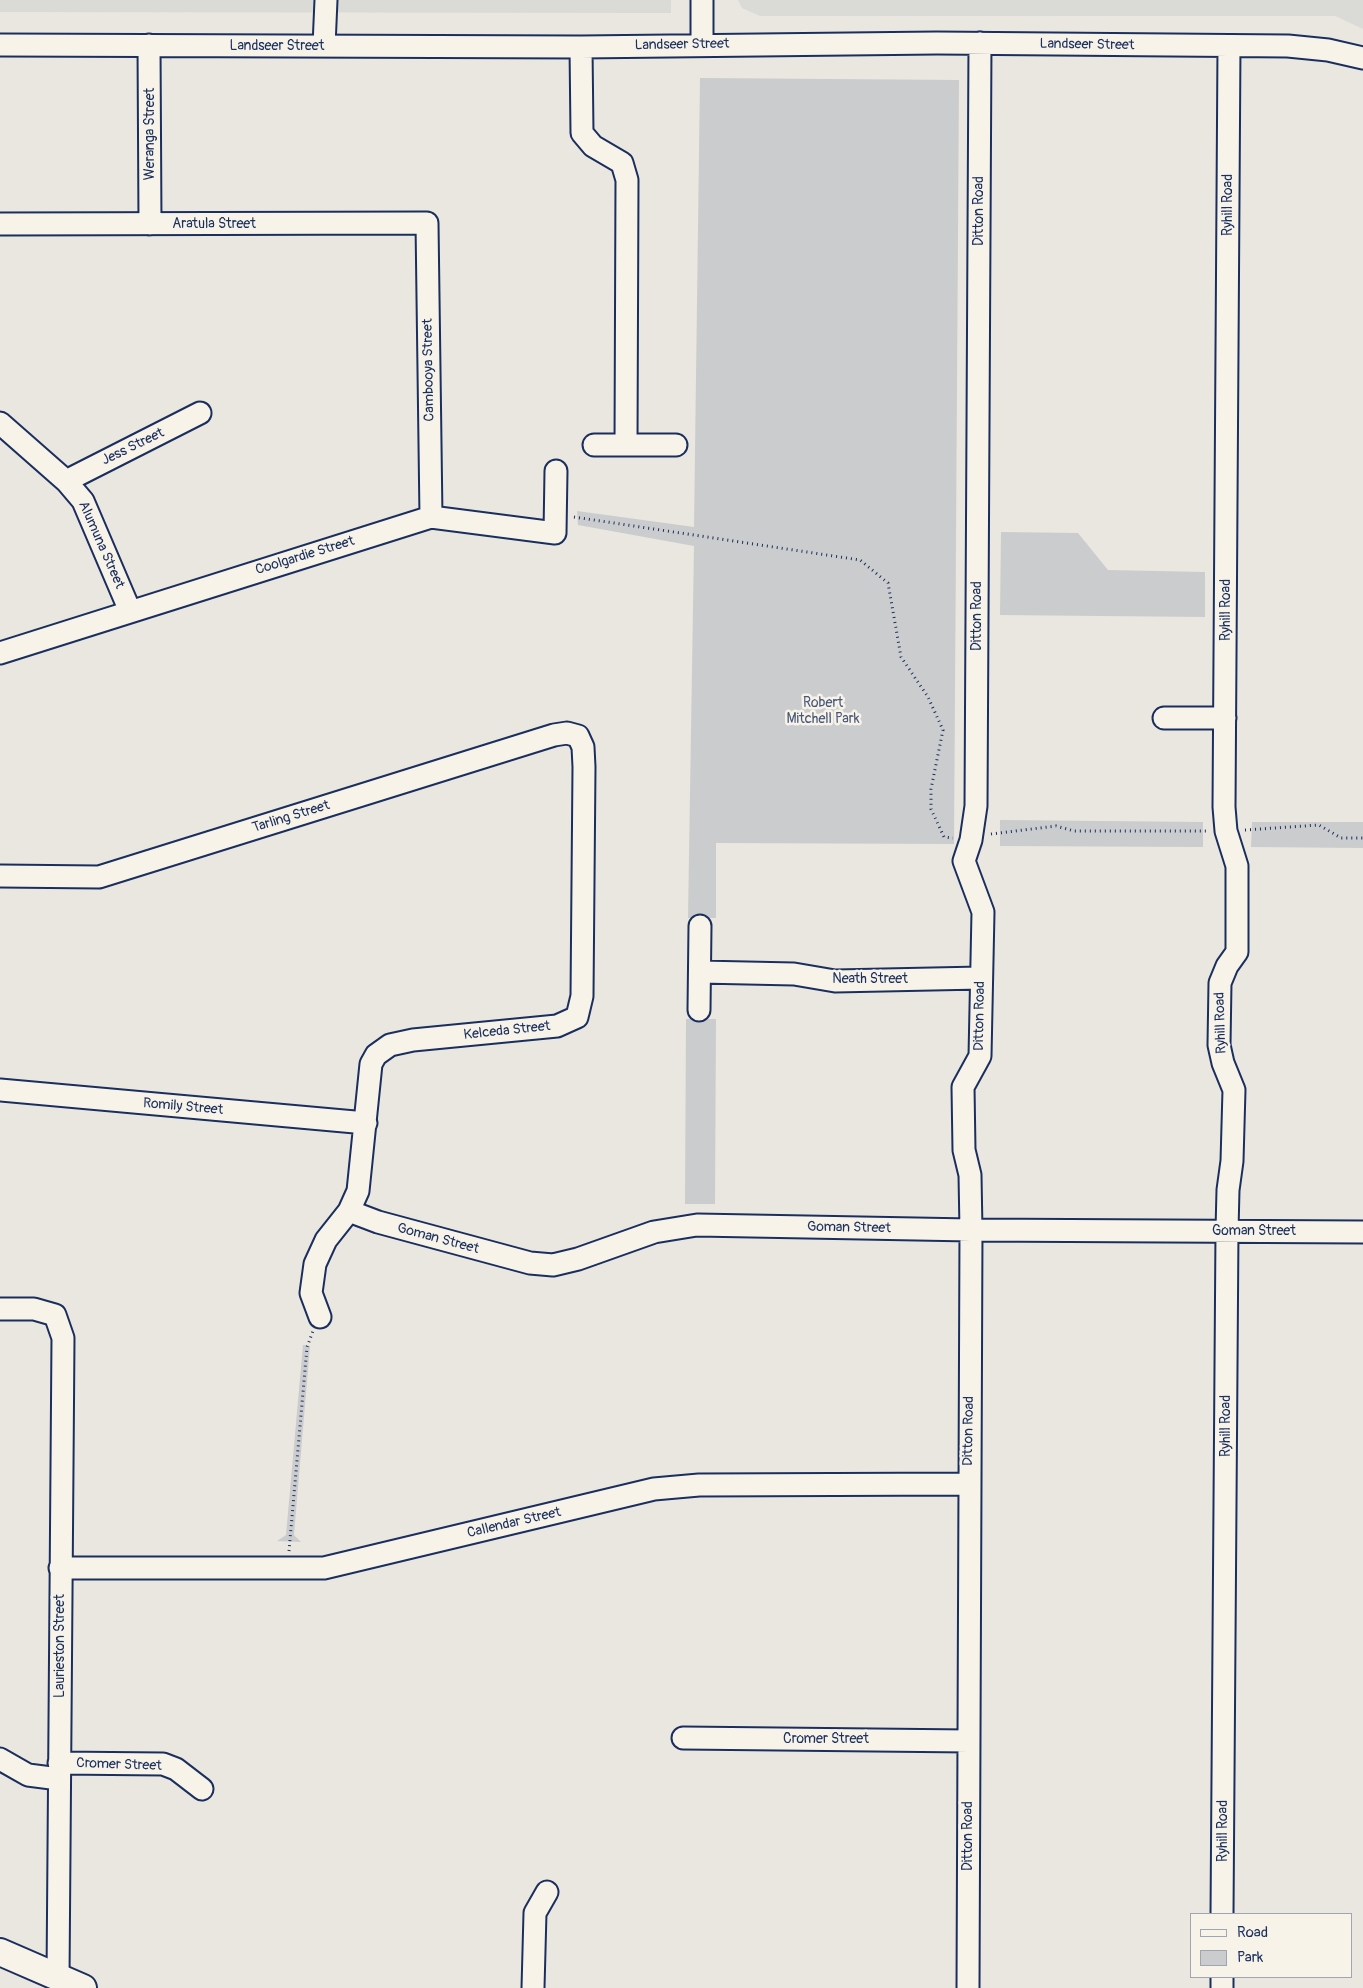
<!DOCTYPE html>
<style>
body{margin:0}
#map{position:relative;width:1363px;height:1988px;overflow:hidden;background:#eae7e0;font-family:Pangolin,sans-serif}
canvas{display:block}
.legend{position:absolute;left:1190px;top:1913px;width:162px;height:65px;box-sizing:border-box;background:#f7f3e8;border:1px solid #9fa5b1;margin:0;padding:6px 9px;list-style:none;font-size:15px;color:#1b2f5e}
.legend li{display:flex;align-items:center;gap:10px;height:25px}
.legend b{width:25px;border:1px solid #9fa5b1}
</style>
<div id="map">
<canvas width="1363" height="1988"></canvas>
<ul class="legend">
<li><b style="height:6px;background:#f7f3e8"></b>Road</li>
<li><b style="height:14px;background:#cbcccd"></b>Park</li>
</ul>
</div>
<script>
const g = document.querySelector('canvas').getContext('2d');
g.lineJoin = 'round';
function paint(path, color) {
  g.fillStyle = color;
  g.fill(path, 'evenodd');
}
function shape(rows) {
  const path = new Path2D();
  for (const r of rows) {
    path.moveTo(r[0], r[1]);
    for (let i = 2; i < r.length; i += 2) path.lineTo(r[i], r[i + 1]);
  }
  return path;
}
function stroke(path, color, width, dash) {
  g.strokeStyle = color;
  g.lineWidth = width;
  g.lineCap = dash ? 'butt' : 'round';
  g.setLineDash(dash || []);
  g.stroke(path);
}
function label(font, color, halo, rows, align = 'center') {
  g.font = font + ' Pangolin,sans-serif';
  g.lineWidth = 5;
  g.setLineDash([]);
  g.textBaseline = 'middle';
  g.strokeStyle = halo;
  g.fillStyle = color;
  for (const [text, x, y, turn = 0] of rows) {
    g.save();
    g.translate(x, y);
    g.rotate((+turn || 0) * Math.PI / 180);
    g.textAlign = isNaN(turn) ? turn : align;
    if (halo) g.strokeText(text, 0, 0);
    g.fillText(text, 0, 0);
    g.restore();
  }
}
paint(shape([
 [0,0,671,0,671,13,0,12],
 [738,0,1363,0,1363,29,1335,16,760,16,742,8]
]), '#dadad6');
paint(shape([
 [700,78,959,80,954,844,716,843,716,918,688,918,694,546,578,525,577,511,694,527],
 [1001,532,1078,533,1108,570,1205,572,1205,617,1000,615],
 [1000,820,1203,822,1203,847,1000,846],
 [1252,822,1363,822,1363,848,1251,847],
 [686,1019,716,1019,715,1204,685,1204],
 [303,1345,310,1346,294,1535,301,1542,277,1541,286,1535]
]), '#cbcccd');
const minor = shape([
 [0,45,581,47,937,43,1288,46,1328,50,1363,58],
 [149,45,150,224],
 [702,45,702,0],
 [324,46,326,0],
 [581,47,582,133,593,146,622,163,627,180,626,445],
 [0,224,427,223,431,517],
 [0,423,66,481,83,501,130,611],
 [594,445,676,445],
 [66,481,200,413],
 [0,653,431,517,555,533,556,471],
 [1164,718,1225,718],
 [0,876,99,877,554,735,567,733,578,736,583,747,584,767,582,996,577,1017,557,1026,413,1040,390,1045,376,1055,371,1064,358,1191,349,1211,326,1240,315,1264,311,1293,320,1317],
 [700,972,794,974,835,981,981,978],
 [699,1010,700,926],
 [0,1090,366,1123],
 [349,1211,378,1222,530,1263,553,1265,578,1259,654,1232,697,1225,971,1230,1363,1232],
 [0,1309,34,1309,55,1315,63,1338,58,1977],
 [60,1568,324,1568,654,1489,699,1485,969,1484],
 [683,1738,969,1741],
 [0,1759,28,1775,59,1779],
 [59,1763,163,1764,176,1769,202,1789],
 [1222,1914,1227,1230,1228,1190,1232,1161,1234,1090,1223,1063,1219,1045,1220,983,1227,966,1237,952,1237,866,1226,831,1224,807,1229,46],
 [533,1988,535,1913,547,1892],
 [968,1988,971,1230,970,1175,964,1150,963,1087,980,1056,983,912,964,861,971,840,976,806,980,43],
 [1222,1988,1222,1977]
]);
const major = shape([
 [0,1952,83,1988]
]);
stroke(minor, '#1b2f5e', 25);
stroke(major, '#1b2f5e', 30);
stroke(shape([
 [574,517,860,560,888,583,901,657,928,697,943,730,931,789,931,809,944,837,953,838],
 [1245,830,1319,825,1341,838,1363,838],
 [991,834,1056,826,1074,831,1209,831],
 [289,1551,307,1347,313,1331]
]), '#1b2f5e', 3, [1, 4]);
stroke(minor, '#f7f3e8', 21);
stroke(major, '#f7f3e8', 26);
label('14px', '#1b2f5e', '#f7f3e8', [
 ["Landseer Street",682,45,-1],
 ["Landseer Street",1087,45,1],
 ["Landseer Street",277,46],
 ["Weranga Street",150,134,-90],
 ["Ryhill Road",1228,205,-90],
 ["Ditton Road",979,211,-90],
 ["Aratula Street",214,224],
 ["Cambooya Street",429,370,-91],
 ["Jess Street",133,447,-26],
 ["Alumuna Street",101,545,66],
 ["Coolgardie Street",305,556,-17],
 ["Ryhill Road",1226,610,-90],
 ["Ditton Road",977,616,-90],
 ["Tarling Street",291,817,-17],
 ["Neath Street",870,979],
 ["Ditton Road",980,1016,-89],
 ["Ryhill Road",1221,1023,-92],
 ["Kelceda Street",507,1031,-6],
 ["Romily Street",183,1107,5],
 ["Goman Street",849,1228,1],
 ["Goman Street",1254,1231],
 ["Goman Street",438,1239,15],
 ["Ryhill Road",1226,1426,-90],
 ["Ditton Road",969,1431,-89],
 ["Callendar Street",514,1523,-13],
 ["Laurieston Street",60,1646,-90],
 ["Cromer Street",826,1739],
 ["Cromer Street",119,1765,2],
 ["Ryhill Road",1223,1831,-90],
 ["Ditton Road",968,1836,-90]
]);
label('14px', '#47567a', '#f7f3e8', [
 ["Robert",823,703],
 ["Mitchell Park",823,719]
]);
</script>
